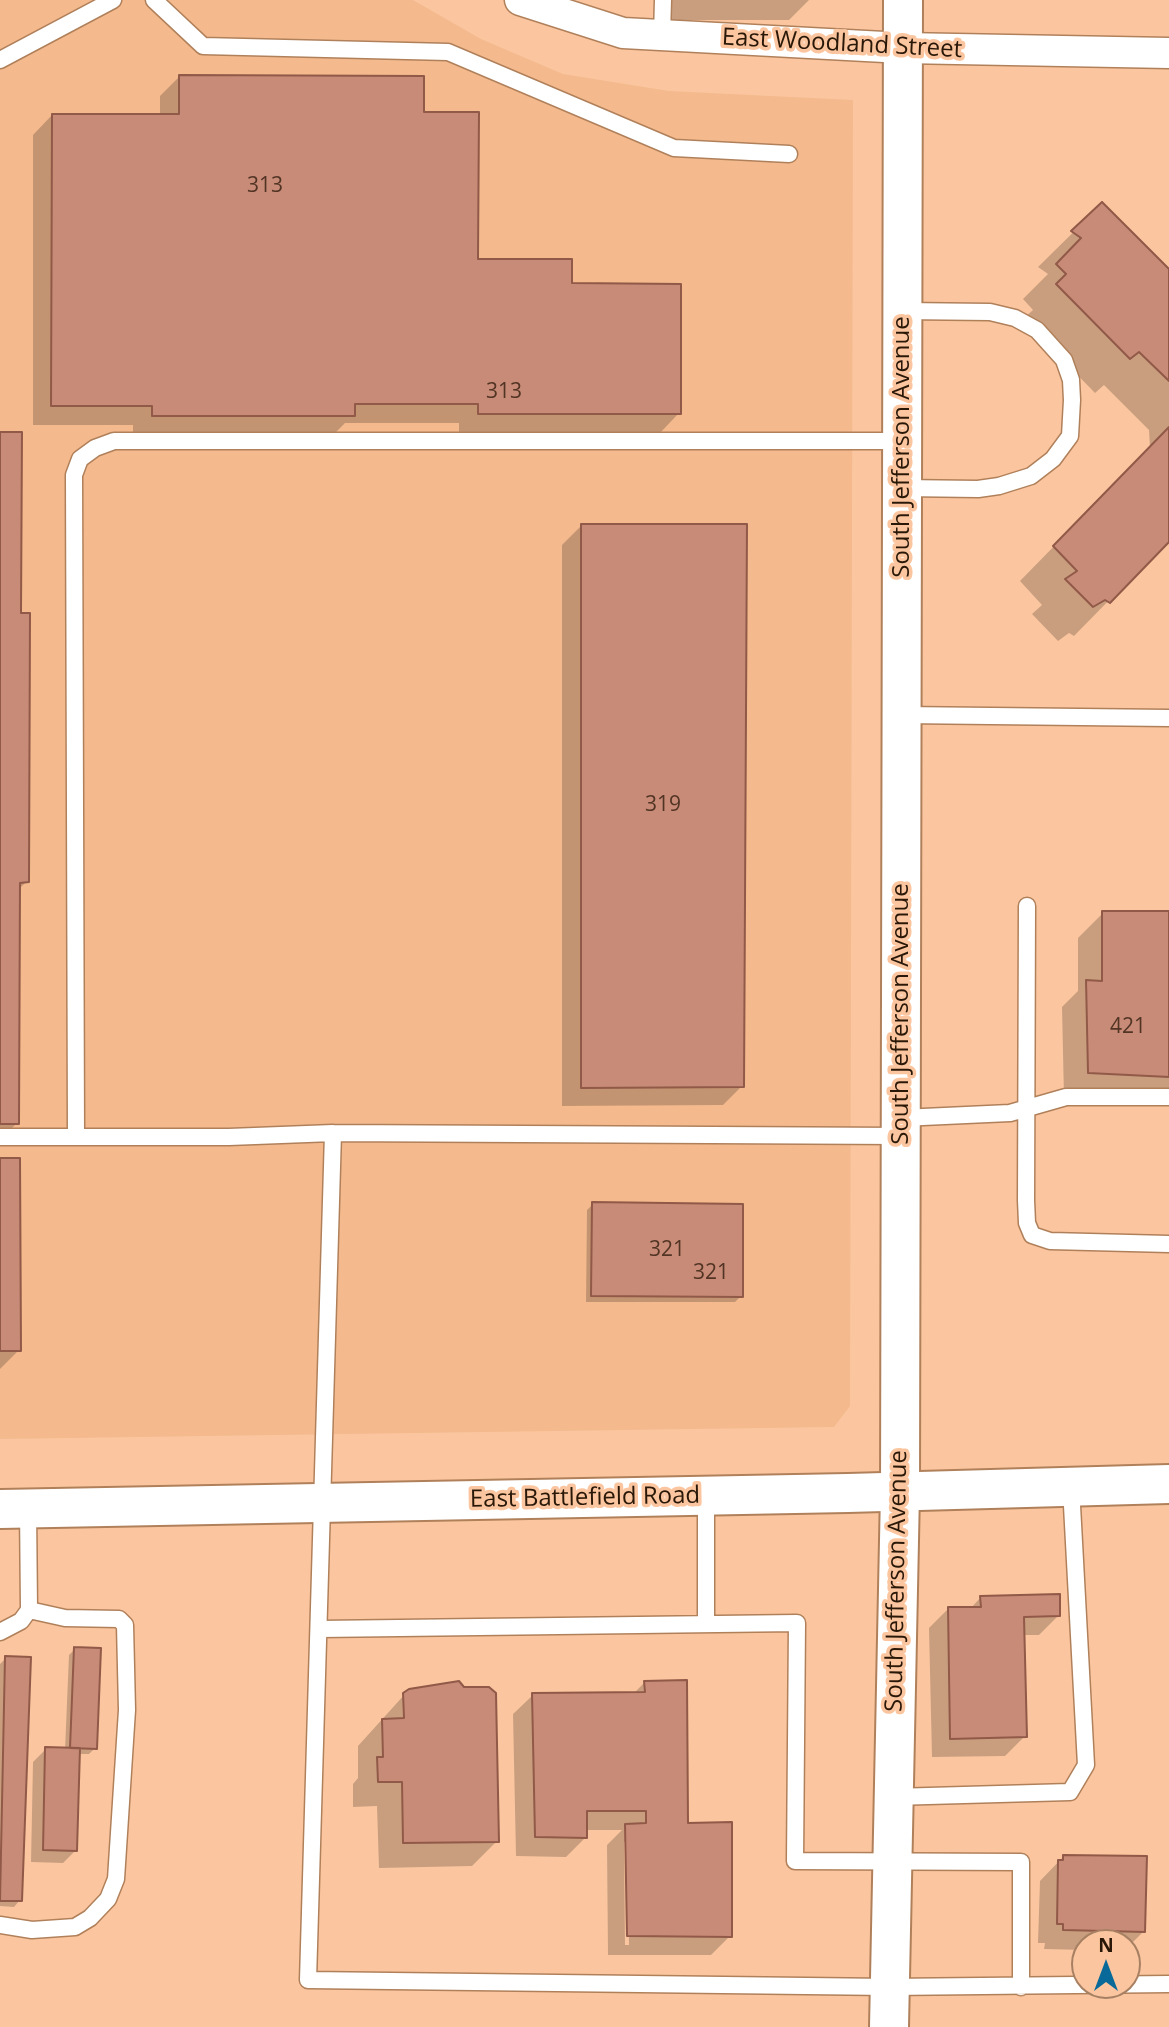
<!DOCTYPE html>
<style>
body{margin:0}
#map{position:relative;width:1169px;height:2027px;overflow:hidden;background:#fbc69f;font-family:"Open Sans",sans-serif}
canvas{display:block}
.north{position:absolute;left:1071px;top:1929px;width:70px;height:70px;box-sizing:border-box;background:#fbc69f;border:2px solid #a78063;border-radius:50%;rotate:0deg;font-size:19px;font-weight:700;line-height:28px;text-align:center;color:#291708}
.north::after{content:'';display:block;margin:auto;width:24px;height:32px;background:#096a99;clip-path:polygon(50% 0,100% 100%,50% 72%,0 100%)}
</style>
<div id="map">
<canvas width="1169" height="2027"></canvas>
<div class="north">N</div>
</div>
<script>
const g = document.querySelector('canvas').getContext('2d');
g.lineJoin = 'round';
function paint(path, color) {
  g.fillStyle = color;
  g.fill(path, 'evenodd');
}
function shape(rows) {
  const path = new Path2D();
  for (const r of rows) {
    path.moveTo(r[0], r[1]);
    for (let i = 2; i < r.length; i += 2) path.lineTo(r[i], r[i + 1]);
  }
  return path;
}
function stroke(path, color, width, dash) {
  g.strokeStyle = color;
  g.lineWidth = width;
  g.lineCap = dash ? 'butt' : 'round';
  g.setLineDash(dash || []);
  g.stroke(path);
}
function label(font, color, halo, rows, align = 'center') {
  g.font = font + ' "Open Sans",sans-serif';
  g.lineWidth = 7;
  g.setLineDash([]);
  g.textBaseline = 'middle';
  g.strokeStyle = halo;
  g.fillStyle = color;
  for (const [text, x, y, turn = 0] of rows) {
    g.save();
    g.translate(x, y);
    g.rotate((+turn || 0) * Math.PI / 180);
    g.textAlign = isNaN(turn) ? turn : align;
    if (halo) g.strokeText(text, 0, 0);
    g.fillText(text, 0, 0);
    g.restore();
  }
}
paint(shape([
 [0,0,413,0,481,39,563,74,669,91,853,100,850,1406,834,1427,0,1439]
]), '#f4ba8e');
paint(shape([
 [672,0,809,0,789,20,672,20],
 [179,77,422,114,477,261,570,285,679,413,660,433,459,433,459,423,345,423,334,434,133,434,133,425,33,425,33,135,52,115,160,115,160,96],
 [1102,204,1169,271,1169,539,1074,636,1069,633,1058,641,1032,614,1042,605,1020,581,1150,448,1149,430,1104,385,1095,393,1023,319,1033,310,1023,299,1048,274,1038,267],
 [0,433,20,615,27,881,19,889,17,1123,0,1140],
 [581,526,742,1086,723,1105,562,1106,562,545],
 [1103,913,1169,913,1169,1093,1064,1098,1062,1007,1078,991,1078,938],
 [0,1160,19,1350,0,1369],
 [593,1204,741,1296,735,1302,586,1302,587,1210],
 [981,1597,1059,1615,1039,1635,1023,1635,1025,1736,1005,1756,932,1757,929,1628,948,1609,970,1609],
 [75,1649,95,1748,89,1754,78,1754,76,1850,63,1863,31,1862,33,1762,46,1749,65,1750,69,1655],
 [6,1658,20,1900,14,1907,0,1906,0,1664],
 [645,1682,687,1825,730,1936,711,1955,608,1955,607,1845,622,1830,585,1830,585,1838,566,1857,516,1856,513,1714,533,1695,634,1693],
 [624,1842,627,1842,629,1945,625,1945],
 [405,1694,497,1841,472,1866,379,1868,377,1806,353,1807,353,1784,358,1778,358,1746],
 [1064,1856,1144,1931,1127,1948,1127,1943,1085,1943,1085,1950,1044,1949,1045,1943,1038,1943,1040,1881]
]), '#0003');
const building = shape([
 [179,75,424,76,424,112,479,112,478,259,572,259,572,283,681,284,681,414,478,414,478,404,355,404,355,416,152,416,152,406,51,406,52,114,179,114,179,75],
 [1102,202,1169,269,1169,381,1139,352,1130,359,1056,284,1066,274,1056,264,1081,238,1071,231,1102,202],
 [1169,427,1169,542,1110,603,1105,600,1093,607,1065,579,1077,571,1053,546,1169,427],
 [0,432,22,432,21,613,30,613,29,882,20,883,19,1124,0,1124,0,432],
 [581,524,747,524,744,1087,581,1088,581,524],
 [1102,911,1169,911,1169,1077,1088,1073,1086,980,1102,981,1102,911],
 [0,1158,20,1158,21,1351,0,1351,0,1158],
 [592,1202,743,1204,743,1297,591,1296,592,1202],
 [1060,1594,1060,1616,1024,1617,1027,1737,950,1739,948,1607,981,1607,980,1596,1060,1594],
 [74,1647,101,1648,97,1749,70,1748,74,1647],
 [5,1656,31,1657,22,1901,0,1901,5,1656],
 [687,1680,688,1823,732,1822,732,1937,627,1936,625,1824,646,1823,646,1811,587,1811,587,1838,535,1837,532,1693,645,1692,644,1681,687,1680],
 [459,1681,464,1687,489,1687,496,1693,499,1842,403,1843,402,1782,378,1782,377,1757,383,1757,382,1719,404,1718,403,1693,409,1689,459,1681],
 [45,1747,80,1748,77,1851,43,1850,45,1747],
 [1063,1855,1147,1856,1145,1932,1063,1930,1063,1924,1057,1924,1058,1860,1063,1860,1063,1855]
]);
paint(building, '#c88b78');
stroke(building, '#915948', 2);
const service = shape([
 [154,0,203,46,448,52,674,148,789,154],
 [662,35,663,0],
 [0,60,113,0],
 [902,488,978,489,999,486,1031,476,1053,459,1070,436,1072,400,1071,380,1064,360,1037,330,1015,318,990,312,903,311],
 [902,715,1169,718],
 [1027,906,1026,1200,1027,1223,1032,1235,1050,1241,1169,1244],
 [901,1118,1010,1113,1066,1097,1169,1097],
 [76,1135,74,475,80,459,95,448,114,441,902,441],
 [901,1136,333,1133,308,1980,889,1987,1169,1984],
 [0,1137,229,1137,333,1133],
 [706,1496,706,1624],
 [320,1629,797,1623,795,1861,1021,1862,1021,1987],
 [0,1632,21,1621,29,1610,28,1508],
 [893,1797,1070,1792,1086,1765,1071,1487],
 [0,1925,32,1930,75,1927,90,1918,108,1899,116,1879,127,1710,125,1625,119,1619,65,1618,29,1610]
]);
const minor = shape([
 [520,0,623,33,903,48,1169,53]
]);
const tertiary = shape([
 [889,2027,900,1492,903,0]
]);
const primary = shape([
 [0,1509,848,1493,1169,1484]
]);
stroke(service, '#b0805b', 19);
stroke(minor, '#b0805b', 33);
stroke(tertiary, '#b0805b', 42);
stroke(primary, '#b0805b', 42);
stroke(service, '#fff', 16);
stroke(minor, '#fff', 30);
stroke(tertiary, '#fff', 38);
stroke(primary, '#fff', 38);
label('21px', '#513424', null, [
 ["313",265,186],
 ["313",504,392],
 ["319",663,805],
 ["421",1128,1027],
 ["321",667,1250],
 ["321",711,1273]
]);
label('24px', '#291708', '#fbc69f', [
 ["East Woodland Street",842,44,3],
 ["South Jefferson Avenue",902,447,-90],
 ["South Jefferson Avenue",901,1014,-90],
 ["East Battlefield Road",585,1498,-1],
 ["South Jefferson Avenue",897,1581,-89]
]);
</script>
